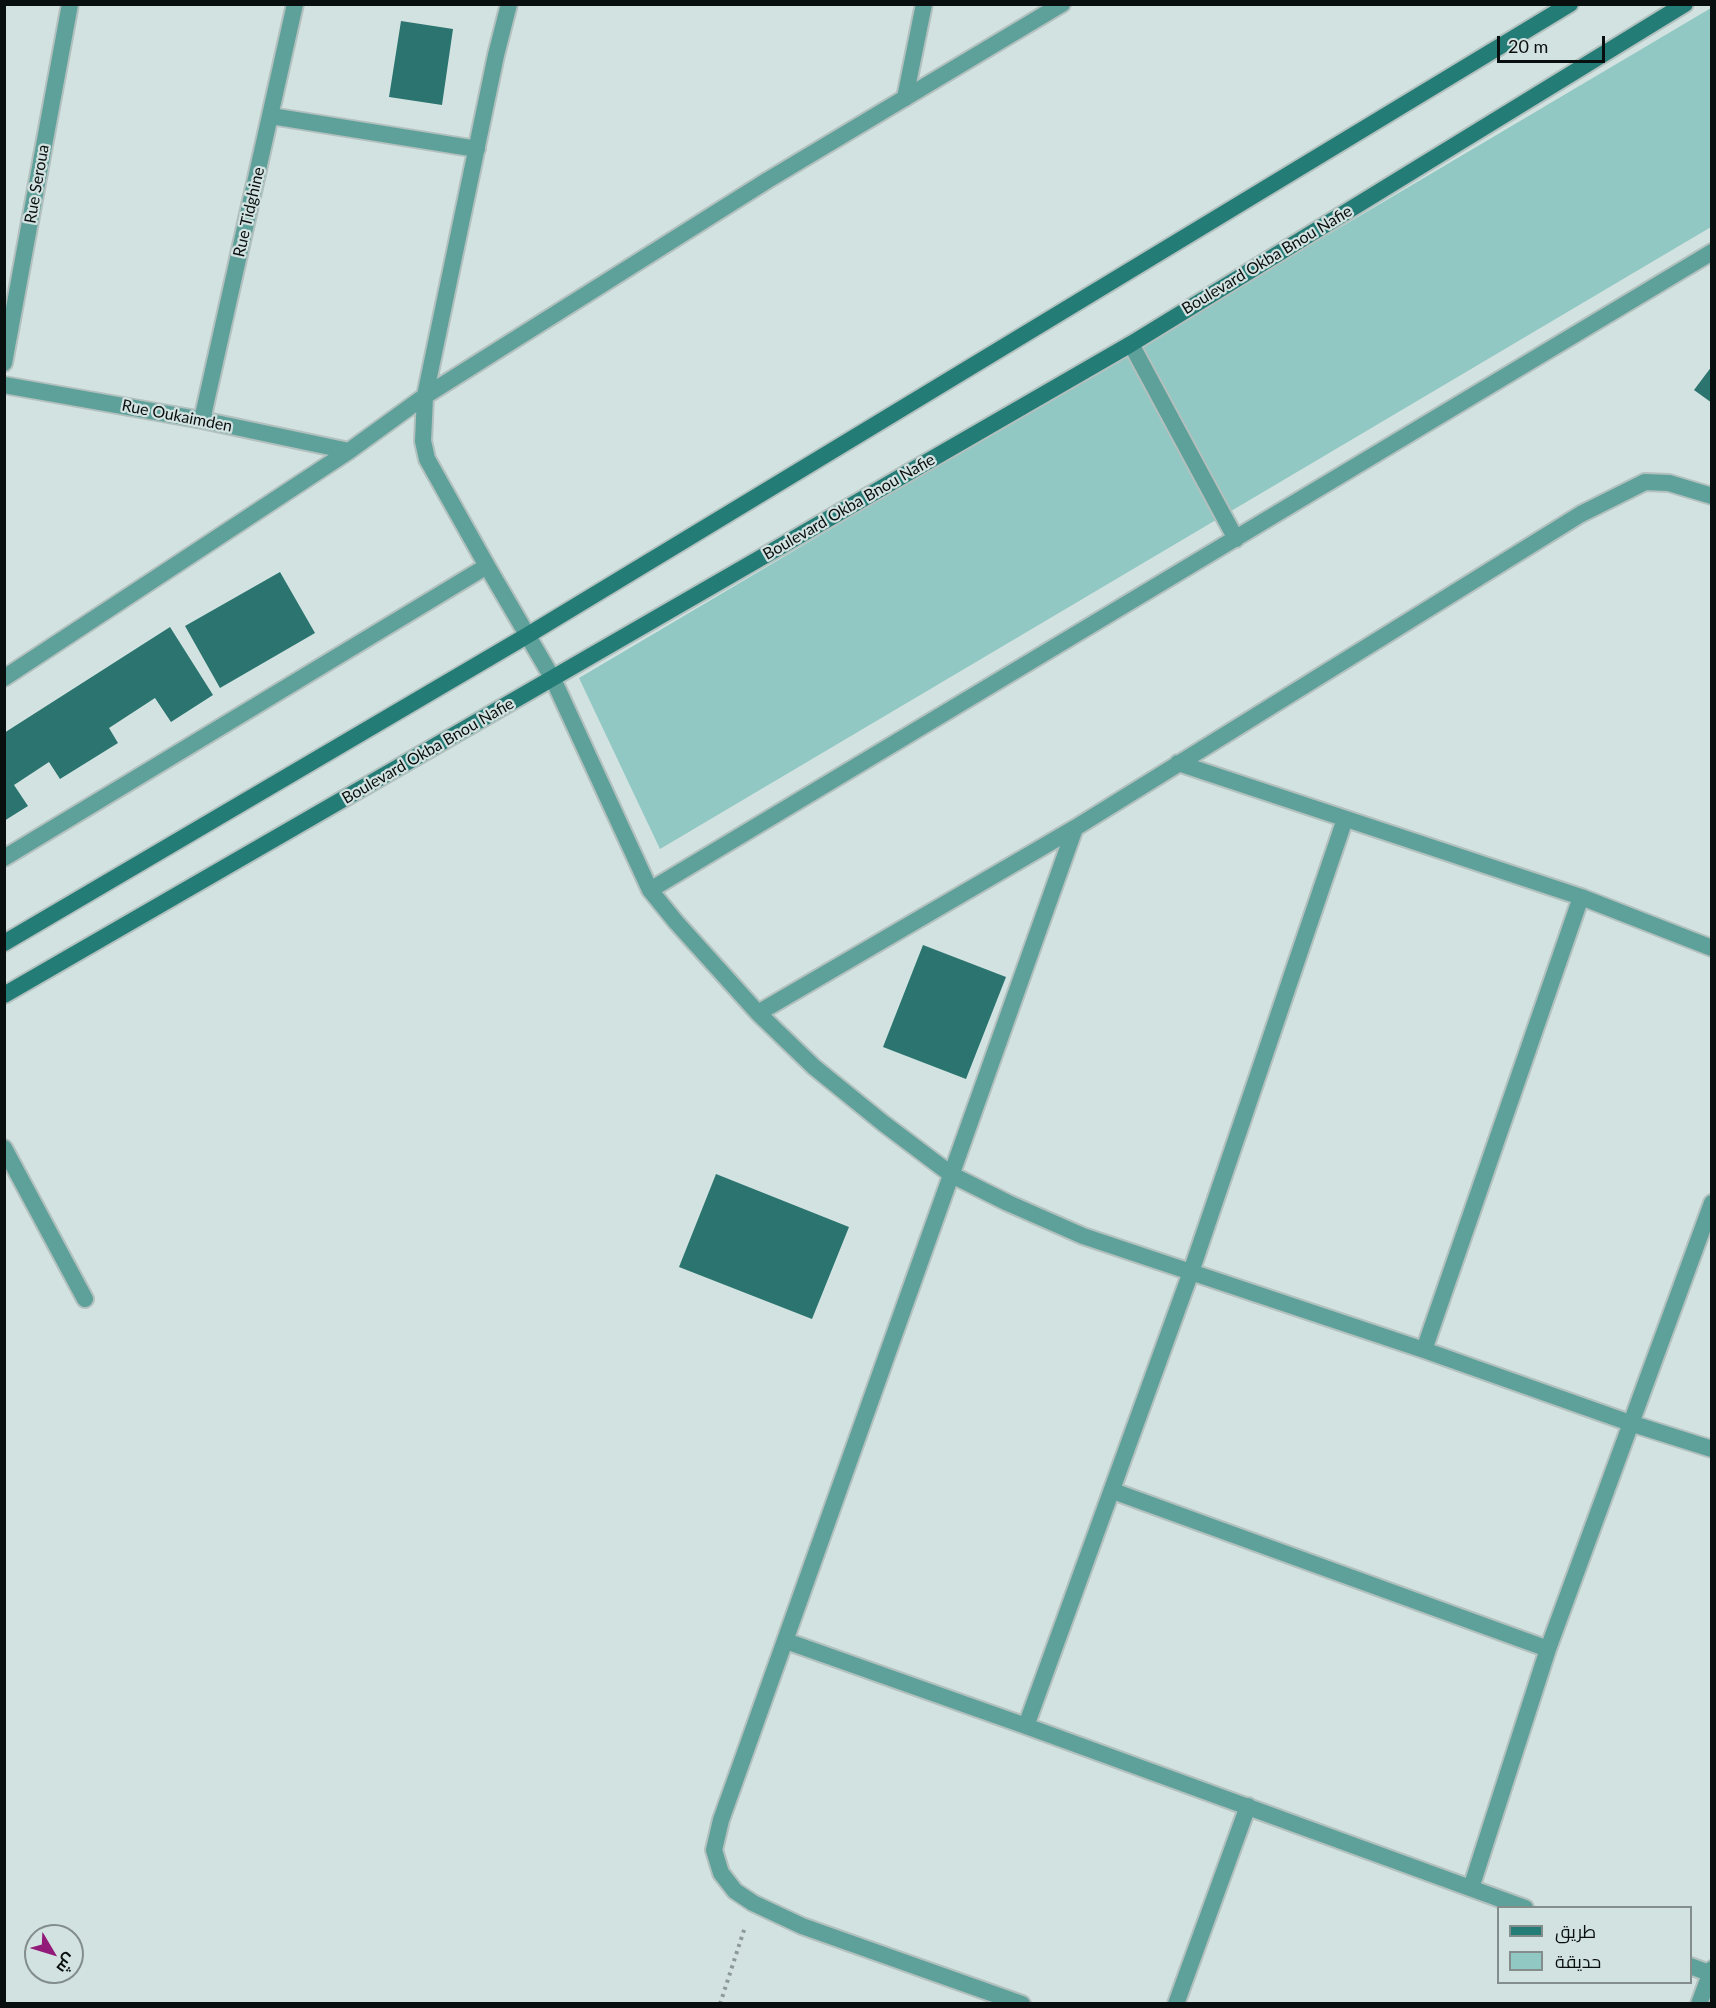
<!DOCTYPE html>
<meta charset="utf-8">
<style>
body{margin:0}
#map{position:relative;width:1716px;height:2008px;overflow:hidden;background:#d2e2e0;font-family:Lato,Cairo,sans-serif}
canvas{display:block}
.frame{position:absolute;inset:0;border:6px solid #090e0e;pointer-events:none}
.legend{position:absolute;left:1497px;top:1906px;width:195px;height:78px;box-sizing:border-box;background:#d2e2e0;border:2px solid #828d8c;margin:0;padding:8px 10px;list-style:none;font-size:18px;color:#090e0e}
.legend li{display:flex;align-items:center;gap:12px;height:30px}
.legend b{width:30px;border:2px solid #828d8c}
.north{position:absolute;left:24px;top:1924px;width:60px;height:60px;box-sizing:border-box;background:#d2e2e0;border:2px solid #828d8c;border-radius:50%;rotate:128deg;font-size:16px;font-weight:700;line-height:24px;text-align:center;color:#090e0e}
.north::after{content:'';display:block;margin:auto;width:21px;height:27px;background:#921b79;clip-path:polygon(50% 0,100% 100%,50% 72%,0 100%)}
.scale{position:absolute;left:1497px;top:36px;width:108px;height:27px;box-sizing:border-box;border:3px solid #090e0e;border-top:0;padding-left:8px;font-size:18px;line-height:21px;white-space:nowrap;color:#090e0e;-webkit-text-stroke:4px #d2e2e0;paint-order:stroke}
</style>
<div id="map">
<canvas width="1716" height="2008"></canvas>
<div class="frame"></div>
<ul class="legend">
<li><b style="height:8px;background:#247c77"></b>طريق</li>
<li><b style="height:16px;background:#92c8c3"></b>حديقة</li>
</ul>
<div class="north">ش</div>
<div class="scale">20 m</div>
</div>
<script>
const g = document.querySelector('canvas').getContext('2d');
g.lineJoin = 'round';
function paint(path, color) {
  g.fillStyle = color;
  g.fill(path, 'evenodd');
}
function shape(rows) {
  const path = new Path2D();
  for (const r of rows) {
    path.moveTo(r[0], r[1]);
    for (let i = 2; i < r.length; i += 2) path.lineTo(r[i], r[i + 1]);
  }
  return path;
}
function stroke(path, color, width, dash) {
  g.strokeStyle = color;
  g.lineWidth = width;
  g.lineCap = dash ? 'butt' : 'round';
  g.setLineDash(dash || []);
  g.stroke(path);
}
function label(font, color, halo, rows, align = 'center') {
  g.font = font + ' Lato,sans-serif';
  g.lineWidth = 4.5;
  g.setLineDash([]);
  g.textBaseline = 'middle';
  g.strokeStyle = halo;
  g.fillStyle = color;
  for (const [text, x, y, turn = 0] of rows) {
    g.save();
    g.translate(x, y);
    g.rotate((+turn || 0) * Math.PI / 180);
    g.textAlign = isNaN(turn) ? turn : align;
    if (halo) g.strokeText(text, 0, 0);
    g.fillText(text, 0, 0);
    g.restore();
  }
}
paint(shape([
 [1711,8,1711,227,660,849,579,678]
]), '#92c8c3');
paint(shape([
 [401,21,453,29,442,105,389,97],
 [1712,366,1712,403,1694,390],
 [280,572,315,633,220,688,185,626],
 [170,627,213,695,171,722,155,698,109,728,118,743,60,779,49,762,14,785,28,806,4,821,4,733],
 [923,945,1006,977,966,1079,883,1047],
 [716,1174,849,1227,812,1319,679,1267]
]), '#2c746f');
const service = shape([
 [905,98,924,4]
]);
const minor = shape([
 [509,4,496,55,425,396,423,441,427,459,487,566,553,679,650,890,676,922,758,1013,814,1067,883,1123,952,1175,1008,1203,1083,1236,1424,1350,1630,1423,1712,1449],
 [271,116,477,149],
 [1131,344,1236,539],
 [4,363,70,4],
 [4,385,202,420,349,451],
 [202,420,295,4],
 [4,678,349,451,425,396,768,180,1062,4],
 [1178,763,1581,897,1712,948],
 [4,858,487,566],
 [650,890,1712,252],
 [758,1013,1075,828,1581,514,1645,482,1669,483,1712,496],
 [4,1148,85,1299],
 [1424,1350,1581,897],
 [1113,1491,1548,1649],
 [786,1641,1026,1726,1525,1908],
 [1026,1726,1191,1272,1345,819],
 [1471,1888,1548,1649,1712,1203],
 [1690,1966,1712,1974],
 [1022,2004,802,1926,753,1903,735,1891,721,1873,714,1850,721,1820,1075,828],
 [1176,2004,1248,1806],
 [1699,2004,1712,1969]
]);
const secondary = shape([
 [4,943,528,635,1570,4],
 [4,995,1131,344,1685,4]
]);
stroke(service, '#b2c0be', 20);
stroke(minor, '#b2c0be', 20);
stroke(secondary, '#b2c0be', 20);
stroke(shape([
 [720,2004,745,1927]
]), '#8c9997', 4, [3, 4.5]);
stroke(service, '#5ea09a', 16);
stroke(minor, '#5ea09a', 16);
stroke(secondary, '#247c77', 16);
label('16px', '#090e0e', '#d2e2e0', [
 ["Rue Seroua",37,184,-80],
 ["Rue Tidghine",249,212,-77],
 ["Boulevard Okba Bnou Nafie",1267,260,-31],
 ["Rue Oukaimden",177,416,11],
 ["Boulevard Okba Bnou Nafie",849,507,-30],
 ["Boulevard Okba Bnou Nafie",428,751,-30]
]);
</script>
